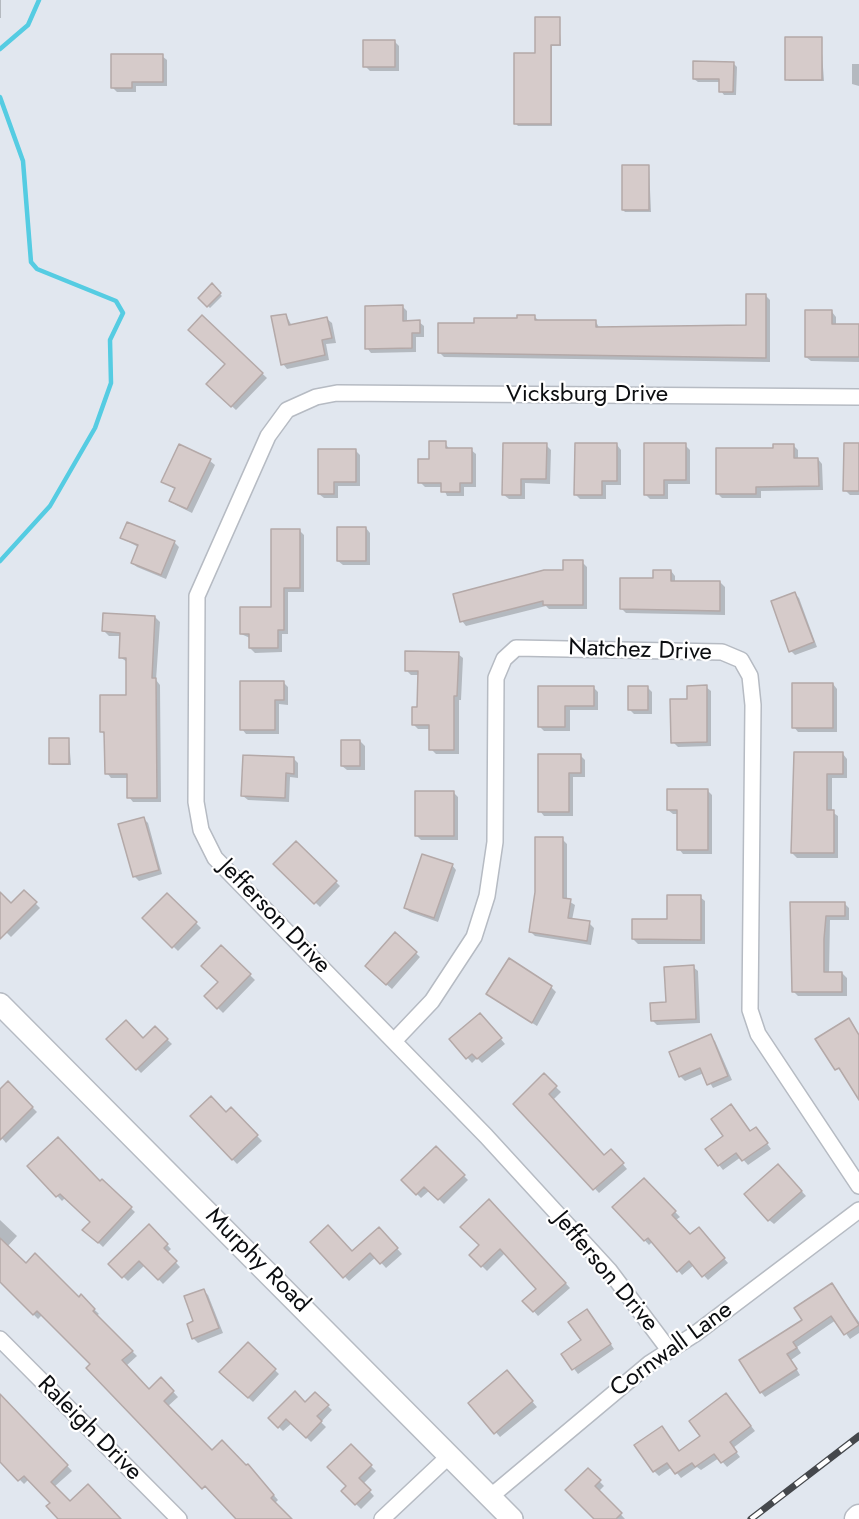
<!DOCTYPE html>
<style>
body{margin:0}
canvas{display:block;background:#e1e7ef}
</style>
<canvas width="859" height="1519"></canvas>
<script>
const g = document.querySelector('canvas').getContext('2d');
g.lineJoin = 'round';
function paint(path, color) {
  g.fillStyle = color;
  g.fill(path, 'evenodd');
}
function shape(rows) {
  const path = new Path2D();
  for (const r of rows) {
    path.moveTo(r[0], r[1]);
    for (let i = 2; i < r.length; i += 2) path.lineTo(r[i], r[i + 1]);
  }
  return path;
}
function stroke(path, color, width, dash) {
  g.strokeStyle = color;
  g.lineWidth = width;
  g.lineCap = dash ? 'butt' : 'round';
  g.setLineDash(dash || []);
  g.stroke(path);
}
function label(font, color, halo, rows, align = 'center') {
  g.font = font + ' Jost,sans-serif';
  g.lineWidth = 4.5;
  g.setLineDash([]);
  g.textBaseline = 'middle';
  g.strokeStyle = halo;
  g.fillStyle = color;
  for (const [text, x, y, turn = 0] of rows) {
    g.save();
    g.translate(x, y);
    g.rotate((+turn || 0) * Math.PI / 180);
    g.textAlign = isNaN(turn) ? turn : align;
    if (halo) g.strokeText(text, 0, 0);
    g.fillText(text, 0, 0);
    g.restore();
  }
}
paint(shape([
 [0,0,1,0,1,18,0,18],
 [559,19,561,46,552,46,552,126,518,126,516,124],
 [821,39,824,81,789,81,787,79],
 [395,42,399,46,399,71,370,71,365,66],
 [162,56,167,60,167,86,136,86,136,92,117,92,112,87],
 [733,63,737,67,736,95,724,95,721,91,721,82,698,82,694,79],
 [852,64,859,64,859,86,852,84],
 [649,167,651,212,625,212,623,210],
 [212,286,222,296,210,308,200,298],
 [766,296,770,300,770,362,444,357,439,352,475,324,534,316,539,321,596,322,600,329,748,326],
 [403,307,407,311,407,322,419,322,424,326,424,337,416,337,416,352,371,353,367,348],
 [832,312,836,317,836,325,859,325,859,362,811,361,806,357],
 [286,315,292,326,327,319,332,323,336,343,326,344,329,360,287,369,283,364],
 [202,317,267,378,236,410,208,384,227,364],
 [445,443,450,450,471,450,476,454,476,487,464,487,464,496,447,496,443,487,425,487,420,482,431,461],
 [546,445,551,450,550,484,525,483,525,499,509,499,504,495],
 [617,445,621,450,621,485,606,485,606,499,580,499,575,494],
 [685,445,690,450,690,484,668,484,668,499,650,499,645,494],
 [793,445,798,450,798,459,818,459,822,464,823,490,761,491,761,498,722,498,717,493,774,450],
 [859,445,859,495,850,495,845,490],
 [356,451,360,455,360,486,338,486,338,498,324,498,319,494],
 [210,461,215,465,192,513,176,505,171,501,176,490,163,481],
 [366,528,370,533,370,565,343,565,338,561],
 [299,530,304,535,304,592,288,592,288,634,282,634,282,652,255,653,250,648,250,638,241,634,273,609],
 [122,538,174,542,179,547,166,579,137,567,132,563,138,547],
 [582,562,587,567,587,609,549,609,546,606,466,626,462,621],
 [671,571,675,576,675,582,720,582,725,587,725,615,626,613,621,608,654,579],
 [795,594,799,598,817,647,795,655,791,651],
 [155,617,160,622,156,680,160,685,161,802,133,802,129,797,128,778,111,778,107,773,106,736,101,731,127,696,127,662,120,657,122,636,109,636,104,631],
 [458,654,463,658,461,700,459,700,459,754,436,754,431,749,431,729,418,729,413,724,419,708,420,675,411,675,406,670],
 [283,682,288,687,288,705,279,704,279,734,246,734,242,729],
 [833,684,837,689,837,732,798,732,794,727],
 [540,687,593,687,598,692,598,710,570,710,570,731,544,731,540,727],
 [706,687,711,691,711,746,678,747,673,742,688,700],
 [648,688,652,692,652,714,634,714,629,709],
 [69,740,71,765,52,765,50,763],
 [360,741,365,746,365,770,347,770,342,766],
 [795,754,843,754,847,759,847,778,832,778,832,812,838,816,838,858,797,858,792,853],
 [580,755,585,760,585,777,573,777,573,816,544,816,540,811],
 [294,759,298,763,298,778,290,777,289,802,248,800,243,796],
 [707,790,712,795,712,854,683,854,679,849,679,814,673,814,668,810],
 [453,792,458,797,458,840,421,840,416,835],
 [144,819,148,823,162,874,139,881,134,876],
 [562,839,567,844,567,900,575,905,572,920,589,923,594,928,591,945,535,936,530,931],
 [296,843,340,886,320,907,275,863],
 [452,865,456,870,438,922,410,912,405,908],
 [24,892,40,908,11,937,0,926,0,894,11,905],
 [167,895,201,928,178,951,144,918],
 [700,897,705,901,705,944,638,944,633,939,669,921],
 [792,903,844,903,849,908,849,920,830,920,829,973,842,973,847,978,847,996,798,996,793,991],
 [395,934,420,957,392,989,371,971],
 [221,947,255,980,223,1013,206,996,220,983],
 [693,967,698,971,700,1023,657,1025,652,1020],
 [551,987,556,992,537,1026,493,998],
 [485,1020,505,1044,482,1063,477,1058,472,1063,451,1039],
 [155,1028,172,1044,141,1073,108,1039,143,1040],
 [710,1036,715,1041,732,1080,713,1088,704,1073,685,1081,680,1076],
 [544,1076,561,1092,553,1100,604,1157,615,1155,627,1169,599,1193,515,1104],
 [8,1083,37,1112,6,1143,0,1136,0,1091],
 [231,1109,262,1141,237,1164,192,1116,226,1114],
 [735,1111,751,1132,760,1134,771,1149,748,1165,741,1157,723,1170,719,1165],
 [436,1148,468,1180,444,1204,430,1190,421,1198,403,1180],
 [29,1166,100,1183,102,1181,135,1212,103,1247,84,1229,92,1222,66,1197,62,1201],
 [783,1171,806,1196,774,1224,769,1220],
 [644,1180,680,1217,676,1220,690,1236,703,1234,728,1263,708,1280,694,1265,682,1275,653,1241,649,1245,614,1207],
 [489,1201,570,1288,538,1316,525,1301,538,1289,506,1252,487,1271,471,1255,481,1246],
 [0,1220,17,1236,7,1247,26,1265,79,1299,81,1297,99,1314,96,1316,137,1356,126,1366,149,1391,161,1379,178,1397,167,1407,212,1452,252,1470,278,1500,274,1504,290,1519,237,1519,122,1403,92,1364,43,1314,38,1319,0,1280],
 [149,1226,171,1249,167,1253,180,1267,163,1284,145,1265,128,1281,110,1264],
 [379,1229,402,1254,386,1268,376,1257,349,1281,312,1242,352,1253],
 [832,1285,859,1322,859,1333,850,1339,836,1320,797,1347,801,1353,791,1360,800,1375,765,1397,761,1392,804,1320],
 [204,1291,208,1295,223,1333,198,1343,193,1338],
 [591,1315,614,1349,578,1374,563,1354,583,1341],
 [248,1344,279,1374,253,1402,221,1372],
 [511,1377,537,1407,500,1437,470,1403],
 [315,1394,332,1410,321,1422,326,1427,311,1442,292,1423,283,1431,270,1418,305,1404],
 [0,1395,72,1471,54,1487,70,1503,119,1519,61,1519,52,1503,29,1479,24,1484,0,1460],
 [730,1399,755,1431,733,1448,740,1457,727,1467,719,1458,701,1470,697,1467,681,1478,672,1467,659,1476,654,1471,703,1437],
 [351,1446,376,1471,363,1484,374,1496,361,1509,343,1491,348,1486],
 [588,1470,604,1486,599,1491,625,1519,596,1519]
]), '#0003');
stroke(shape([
 [0,49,28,25,39,0],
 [0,97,23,161,31,262,37,269,116,301,123,313,110,340,111,383,95,428,50,506,0,561]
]), '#55cce2', 4.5);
const building = shape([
 [535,17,560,17,560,45,551,45,551,124,514,124,514,53,535,53,535,17],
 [785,37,822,37,822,80,785,80,785,37],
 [363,40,395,40,395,67,363,67,363,40],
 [111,54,163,54,163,82,132,82,132,88,111,88,111,54],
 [693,61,734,62,733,92,719,92,719,79,693,79,693,61],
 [622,165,649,165,649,210,622,210,622,165],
 [212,283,221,293,207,307,198,298,212,283],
 [746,294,766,294,766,358,438,353,438,323,474,323,474,318,517,318,517,315,535,315,535,320,596,320,596,327,746,325,746,294],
 [403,305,403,321,420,320,420,333,412,333,412,348,365,349,365,306,403,305],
 [805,310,832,310,832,324,859,324,859,357,805,357,805,310],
 [286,314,289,325,327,317,332,338,322,340,325,355,281,365,271,316,286,314],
 [202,315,263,373,231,407,206,384,225,364,188,330,202,315],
 [429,441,446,441,446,448,472,448,472,483,460,483,460,492,441,492,441,483,418,483,418,459,429,459,429,441],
 [503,443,547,443,546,479,521,479,521,495,502,495,503,443],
 [575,443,617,443,617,481,602,481,602,495,574,495,575,443],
 [644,443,686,443,686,480,664,480,664,495,644,495,644,443],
 [844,443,859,443,859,491,843,491,844,443],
 [179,444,211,459,187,509,169,501,175,488,161,482,179,444],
 [773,444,794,444,794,458,818,458,819,486,756,487,756,494,716,494,716,448,773,448,773,444],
 [318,449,356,449,356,482,334,482,334,494,318,494,318,449],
 [127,522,175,541,161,575,131,563,138,545,120,538,127,522],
 [337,527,366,527,366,561,337,561,337,527],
 [271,529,300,529,300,588,284,588,284,630,278,630,278,648,249,648,249,634,240,634,240,607,271,607,271,529],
 [563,560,583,560,583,605,543,605,543,601,460,622,453,594,544,570,563,570,563,560],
 [653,570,671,570,671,581,720,581,720,611,620,609,620,578,653,578,653,570],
 [795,592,814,642,789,652,771,601,795,592],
 [103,613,155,616,152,678,156,678,157,798,127,798,127,774,105,774,104,732,100,732,100,695,126,695,126,658,119,658,120,633,102,631,103,613],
 [405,651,459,652,457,696,454,696,454,750,429,750,429,725,412,725,412,707,417,707,418,671,405,671,405,651],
 [240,681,284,681,284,700,275,700,275,730,240,730,240,681],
 [792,683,833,683,833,728,792,728,792,683],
 [707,685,707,742,671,743,670,699,687,699,687,686,707,685],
 [538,686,594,686,594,706,565,706,565,727,538,727,538,686],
 [628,686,648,686,648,710,628,710,628,686],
 [49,738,69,738,69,764,49,764,49,738],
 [341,740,360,740,360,766,341,766,341,740],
 [794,752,843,752,843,774,827,774,827,810,834,810,834,853,791,853,794,752],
 [538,754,581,754,581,773,569,773,569,812,538,812,538,754],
 [243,755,294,757,294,774,286,773,285,798,241,796,243,755],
 [667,789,708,789,708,850,677,850,677,810,667,810,667,789],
 [415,791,454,791,454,836,415,836,415,791],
 [144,817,159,870,133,877,118,824,144,817],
 [535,837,563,837,563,898,571,899,568,918,590,921,587,941,529,932,535,892,535,837],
 [296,841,337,881,314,904,273,864,296,841],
 [422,854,453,864,434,918,404,908,422,854],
 [24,890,37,902,0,939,0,892,11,903,24,890],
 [167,893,197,922,172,948,142,918,167,893],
 [667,895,701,895,701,940,632,939,632,919,667,919,667,895],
 [790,902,845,902,845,916,826,916,824,939,824,972,842,972,842,992,792,992,790,902],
 [395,932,417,952,386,985,365,966,395,932],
 [221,945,251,974,217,1009,204,996,218,982,201,966,221,945],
 [509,958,552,986,532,1023,486,994,509,958],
 [694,965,696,1019,651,1021,650,1003,666,1002,664,967,694,965],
 [480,1013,502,1038,477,1059,472,1054,466,1059,449,1039,480,1013],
 [849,1018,859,1035,859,1100,839,1068,835,1070,815,1039,849,1018],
 [126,1020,143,1038,155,1026,168,1039,136,1070,106,1039,126,1020],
 [711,1034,728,1076,707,1085,700,1068,679,1077,669,1052,711,1034],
 [544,1073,557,1086,549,1094,604,1155,611,1149,624,1163,593,1190,513,1104,544,1073],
 [8,1081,33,1107,0,1140,0,1089,8,1081],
 [211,1096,226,1112,231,1107,258,1135,232,1160,190,1116,211,1096],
 [731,1104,750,1131,756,1127,768,1143,742,1161,736,1153,718,1166,705,1149,723,1136,711,1119,731,1104],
 [58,1137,100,1181,102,1179,132,1207,98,1243,82,1230,90,1222,60,1194,56,1197,27,1166,58,1137],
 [436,1146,465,1175,438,1200,424,1187,416,1195,401,1180,436,1146],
 [778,1164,802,1191,768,1221,744,1194,778,1164],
 [644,1178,676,1211,672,1215,690,1234,699,1227,725,1258,702,1277,689,1261,677,1272,648,1238,644,1241,612,1207,644,1178],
 [489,1199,566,1283,533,1312,522,1301,536,1289,500,1249,481,1267,469,1255,479,1245,460,1227,489,1199],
 [149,1224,168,1244,164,1248,177,1261,158,1280,139,1261,122,1278,108,1264,149,1224],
 [328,1225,352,1251,379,1227,398,1248,380,1264,370,1253,343,1278,310,1242,328,1225],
 [0,1238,26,1263,35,1253,79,1297,81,1294,95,1309,93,1311,133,1351,122,1360,149,1389,161,1377,174,1391,164,1401,212,1450,222,1440,246,1465,248,1464,274,1495,271,1498,292,1519,236,1519,205,1486,202,1489,86,1368,90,1364,37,1311,33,1315,0,1282,0,1238],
 [832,1283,859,1325,844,1335,831,1316,793,1342,797,1348,787,1354,797,1369,760,1393,739,1360,802,1320,794,1308,832,1283],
 [204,1289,219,1328,192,1339,187,1324,193,1321,184,1296,204,1289],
 [587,1309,611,1344,572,1370,561,1354,581,1340,568,1322,587,1309],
 [248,1342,276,1369,248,1398,219,1372,248,1342],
 [507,1370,533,1401,494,1434,468,1403,507,1370],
 [295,1391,305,1402,315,1392,329,1405,317,1416,322,1421,306,1438,286,1419,278,1428,268,1418,295,1391],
 [726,1393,751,1426,730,1442,737,1452,721,1463,714,1454,695,1467,692,1463,675,1474,667,1463,653,1472,634,1445,662,1426,679,1451,700,1436,689,1421,726,1393],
 [0,1394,68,1465,51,1482,70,1501,88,1484,121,1519,58,1519,46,1506,50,1503,24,1476,18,1481,0,1462,0,1394],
 [351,1444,372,1465,359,1478,371,1490,355,1505,341,1491,346,1486,327,1467,351,1444],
 [588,1468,601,1480,595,1486,622,1513,616,1519,594,1519,565,1490,588,1468]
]);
paint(building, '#d6cbca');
stroke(building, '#b4a9a8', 1.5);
const minor = shape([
 [394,1041,432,1001,474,937,487,896,495,842,496,678,504,659,516,648,722,652,741,660,750,676,753,705,750,1010,758,1034,859,1186],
 [0,1339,179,1519],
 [669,1350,609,1270,486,1136,215,858,201,830,196,802,197,596,268,436,287,410,316,397,337,393,859,397],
 [490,1497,650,1363,695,1334,859,1210],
 [382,1519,449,1456]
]);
const secondary = shape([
 [0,1004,512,1519]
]);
const primary = shape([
 [857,1519,859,1517]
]);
stroke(minor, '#b6bbc3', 18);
stroke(secondary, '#b6bbc3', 24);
stroke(primary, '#b6bbc3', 27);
stroke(minor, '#fff', 15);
stroke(secondary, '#fff', 21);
stroke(primary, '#fff', 24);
const rail = shape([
 [751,1519,859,1436]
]);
stroke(rail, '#45484c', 7);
stroke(rail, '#fff', 4.5, [14]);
label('24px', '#0b0d10', '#fff', [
 ["Vicksburg Drive",587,395],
 ["Natchez Drive",640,651,2],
 ["Jefferson Drive",274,917,46],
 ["Murphy Road",257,1261,45],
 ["Jefferson Drive",605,1272,50],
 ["Cornwall Lane",672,1350,-36],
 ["Raleigh Drive",89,1429,45]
]);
</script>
